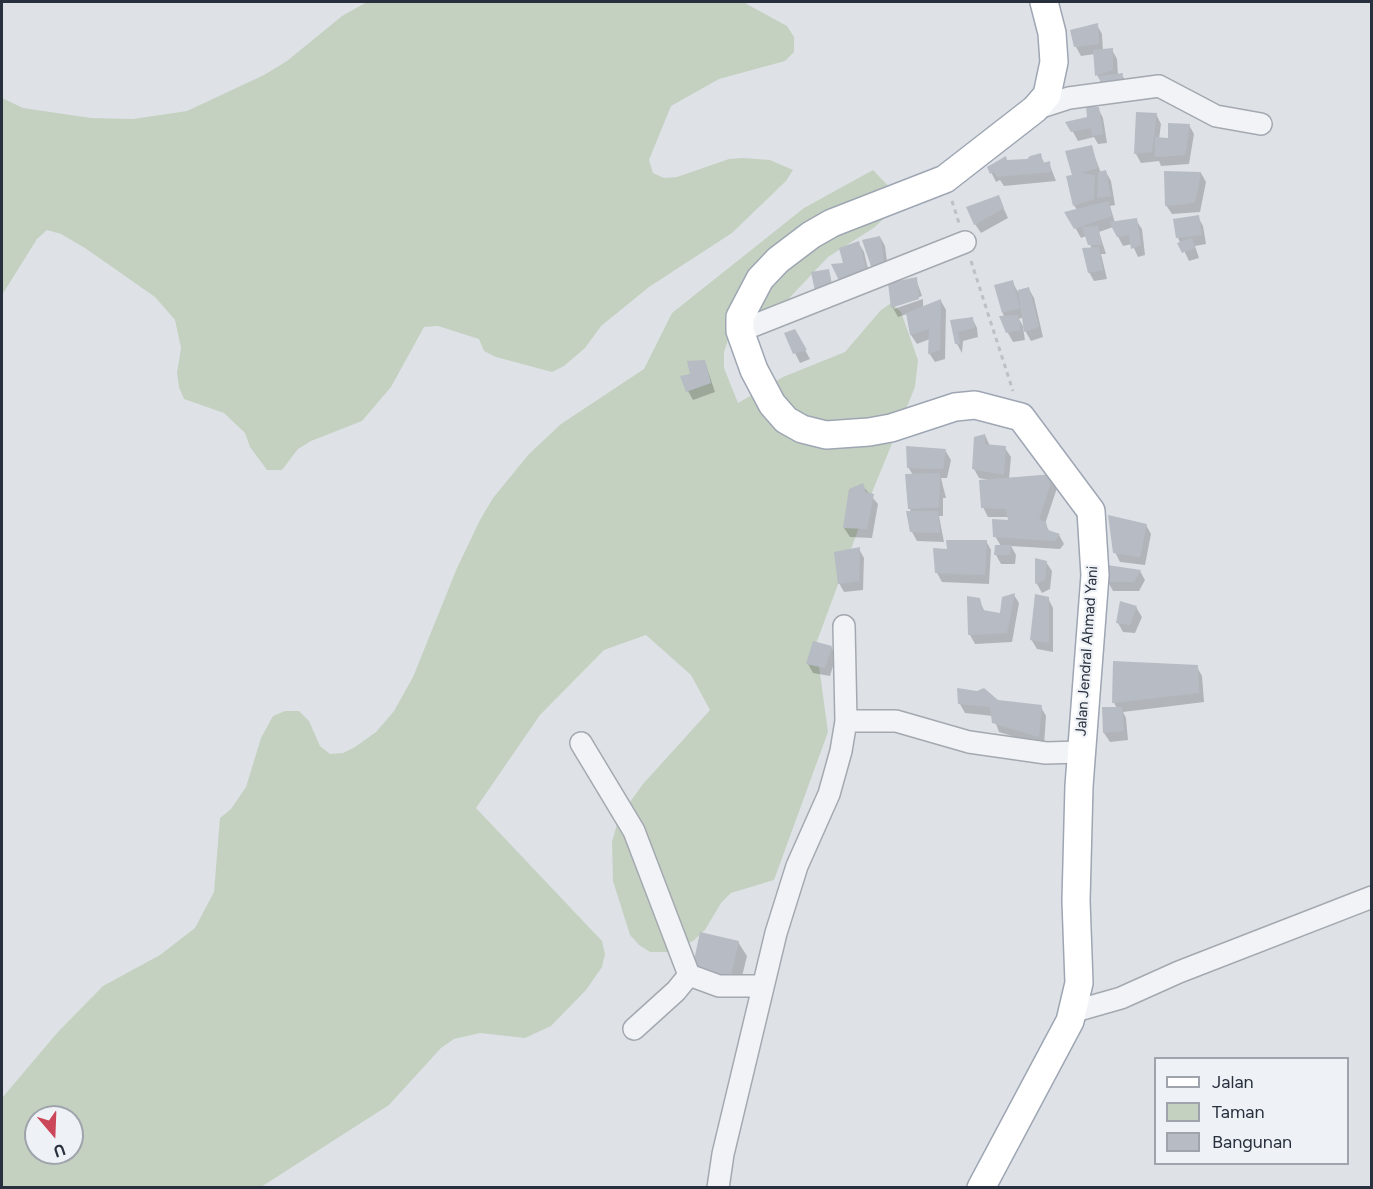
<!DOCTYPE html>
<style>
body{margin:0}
#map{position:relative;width:1373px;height:1189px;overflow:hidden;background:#dee2e7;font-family:Figtree,sans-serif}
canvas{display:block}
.frame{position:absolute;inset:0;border:3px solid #28303e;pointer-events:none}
.legend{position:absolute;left:1154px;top:1057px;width:195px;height:108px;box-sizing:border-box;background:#eef1f5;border:2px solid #9fa4ac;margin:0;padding:8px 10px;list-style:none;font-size:18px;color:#28303e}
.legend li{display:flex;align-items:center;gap:12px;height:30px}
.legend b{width:30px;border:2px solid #9fa4ac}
.north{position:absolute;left:24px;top:1105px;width:60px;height:60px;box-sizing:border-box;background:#eef1f5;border:2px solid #9fa4ac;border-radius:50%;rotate:161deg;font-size:16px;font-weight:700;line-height:24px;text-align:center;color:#28303e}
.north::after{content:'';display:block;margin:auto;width:21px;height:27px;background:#ca4658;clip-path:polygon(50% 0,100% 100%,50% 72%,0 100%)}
</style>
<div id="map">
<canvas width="1373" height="1189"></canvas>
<div class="frame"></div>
<ul class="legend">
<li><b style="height:8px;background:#fff"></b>Jalan</li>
<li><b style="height:16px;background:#c4d1c0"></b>Taman</li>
<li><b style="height:16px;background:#b6bbc4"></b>Bangunan</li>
</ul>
<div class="north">U</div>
</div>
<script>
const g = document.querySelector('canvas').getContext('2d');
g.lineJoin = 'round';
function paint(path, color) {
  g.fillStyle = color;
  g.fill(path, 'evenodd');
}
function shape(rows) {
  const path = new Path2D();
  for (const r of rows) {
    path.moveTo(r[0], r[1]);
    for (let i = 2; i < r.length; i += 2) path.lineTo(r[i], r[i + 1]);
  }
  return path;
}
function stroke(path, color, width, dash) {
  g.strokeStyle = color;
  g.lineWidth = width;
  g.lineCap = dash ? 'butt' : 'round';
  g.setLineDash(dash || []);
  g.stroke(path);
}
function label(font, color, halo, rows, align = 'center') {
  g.font = font + ' Figtree,sans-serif';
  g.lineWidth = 4.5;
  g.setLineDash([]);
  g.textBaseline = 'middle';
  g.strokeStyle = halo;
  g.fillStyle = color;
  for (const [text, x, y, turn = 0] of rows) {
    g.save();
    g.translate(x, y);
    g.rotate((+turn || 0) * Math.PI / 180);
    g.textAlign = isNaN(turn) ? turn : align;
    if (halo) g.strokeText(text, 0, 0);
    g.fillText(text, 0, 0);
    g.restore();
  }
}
paint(shape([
 [367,2,743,2,787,26,794,37,794,52,785,61,719,79,671,106,649,160,653,173,664,178,677,177,729,159,743,158,770,160,793,170,786,181,732,233,649,287,601,326,585,348,564,366,552,372,496,357,484,351,479,339,438,326,424,327,391,387,362,421,311,441,298,449,282,470,267,470,250,447,245,433,224,413,184,399,179,387,177,373,181,348,175,320,155,297,85,248,61,234,47,230,37,239,2,295,2,98,23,108,91,118,133,119,187,111,264,75,287,61,342,16],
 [873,170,892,190,886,216,875,227,828,257,779,309,739,330,728,340,724,352,724,368,738,403,783,377,845,352,880,311,891,303,901,312,918,360,915,387,871,495,816,644,828,732,774,880,731,893,721,903,705,930,693,941,678,948,666,952,650,952,639,945,630,935,613,881,612,842,619,817,643,784,710,710,691,675,646,635,604,650,540,715,476,808,602,941,605,954,602,967,586,990,551,1026,525,1038,480,1033,454,1039,441,1048,389,1105,261,1187,2,1188,2,1098,57,1033,103,986,160,955,195,928,214,892,220,818,231,809,246,787,261,738,273,716,285,711,299,711,309,721,320,746,330,754,343,753,355,747,376,732,394,711,413,677,457,568,480,520,493,498,529,454,561,424,644,369,672,313,804,208],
 [36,1117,72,1117,72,1153,36,1153]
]), '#c4d1c0');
paint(shape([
 [1097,25,1102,34,1103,51,1112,50,1117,59,1118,75,1122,75,1127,84,1102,84,1097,75,1095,54,1081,56,1076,47],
 [1098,108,1103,118,1107,143,1098,144,1094,137,1078,141,1068,123,1089,118],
 [1138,114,1156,114,1161,124,1159,139,1169,139,1189,125,1194,134,1189,164,1161,166,1159,161,1141,163,1136,154],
 [1091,147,1101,173,1106,172,1111,181,1115,205,1110,206,1115,223,1136,220,1142,229,1145,255,1138,257,1132,244,1123,246,1113,227,1099,232,1106,254,1101,254,1107,279,1094,281,1089,272,1092,249,1086,236,1081,238,1067,213,1077,210,1074,205,1074,176],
 [1040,155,1045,164,1049,163,1056,181,1004,186,1000,180,996,182,989,168,1007,161,1028,161],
 [1201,173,1206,182,1200,212,1172,214,1166,205],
 [1003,207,1008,218,981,233,975,224],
 [1198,217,1203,226,1206,244,1195,246,1199,258,1189,261,1178,238],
 [880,237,885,246,889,277,879,280],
 [858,242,864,252,872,286,845,264],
 [916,279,922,296,894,306,894,309,923,299,923,308,941,301,946,310,945,359,935,362,929,353,930,339,917,344,911,335,907,314,898,317,893,308,889,285],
 [1012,281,1018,292,1029,289,1034,298,1043,337,1031,341,1023,327,1025,340,1013,342,1008,333,996,286],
 [1023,317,1025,330,1019,319],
 [972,318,977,328,978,337,963,341,962,353,957,344,952,321],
 [794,330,810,359,800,363,795,353],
 [705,362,715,392,693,400,688,391,692,375],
 [985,435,990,446,1005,448,1011,457,1009,479,1053,476,1058,485,1045,524,1050,532,1059,535,1064,544,1060,549,1011,546,1016,555,1015,564,1001,564,996,555,1001,546,995,536,1010,521,1009,517,988,517,983,507,989,480,979,478,974,469],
 [945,450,951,460,947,478,941,478,946,498,943,498,943,516,939,516,944,542,917,541,912,532,912,513,909,508,913,475,908,467],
 [862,485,878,504,872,538,850,537,844,528],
 [1146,525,1151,534,1145,565,1120,562,1115,552],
 [986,541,991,550,989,584,942,582,937,573,949,550],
 [859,549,864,558,863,590,844,592,839,583],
 [1037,560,1046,562,1052,571,1050,589,1042,593,1037,584],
 [1140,571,1145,580,1139,591,1113,591,1108,582],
 [1014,595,1019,603,1012,642,975,644,970,635,979,600,985,612,1002,614],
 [1048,598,1053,608,1053,652,1037,649,1031,639],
 [1136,607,1142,617,1135,633,1123,632,1118,623],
 [831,647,836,656,830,676,813,673,808,664],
 [1114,663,1197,667,1202,676,1204,702,1123,712,1126,718,1128,740,1110,742,1104,733,1104,709,1117,708,1114,703],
 [997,702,1041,707,1046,716,1044,746,999,732,993,716,965,713,960,704],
 [738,942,747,956,738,993,701,985]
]), '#0003');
paint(shape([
 [1098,23,1099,44,1074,47,1070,30],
 [1113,48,1113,70,1095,76,1093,50],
 [1123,73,1121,84,1101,84,1099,76],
 [1086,106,1099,107,1103,134,1092,136,1091,128,1071,132,1065,122,1087,117],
 [1136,112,1157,113,1152,152,1134,154],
 [1168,123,1190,124,1185,155,1155,157,1155,137,1168,138],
 [1092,145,1098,168,1081,173,1095,175,1094,199,1073,206,1066,176,1072,175,1065,151],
 [1041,153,1043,163,1050,161,1051,172,997,177,994,172,990,174,987,167,1006,156,1007,160,1027,159,1030,156],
 [1106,170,1111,196,1097,198,1098,172],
 [1164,171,1201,172,1195,203,1165,206],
 [999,195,1004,208,974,225,966,207],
 [1109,201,1112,216,1074,229,1064,212],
 [1199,215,1202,235,1176,238,1173,219],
 [1137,218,1141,245,1131,249,1129,235,1117,237,1109,222],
 [1098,226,1102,245,1088,245,1082,227],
 [880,236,885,267,873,272,862,240],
 [1192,238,1195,248,1182,253,1177,243],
 [859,241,868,277,842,287,831,264,843,263,839,248],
 [1099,247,1103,270,1088,273,1082,248],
 [829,269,833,289,815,291,811,272],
 [917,277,919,299,891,308,888,283],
 [1013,280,1020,308,1002,313,994,285],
 [1029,287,1039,327,1024,332,1018,290],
 [941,299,940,350,928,354,929,329,910,335,906,313],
 [1018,315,1021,330,1006,333,999,316],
 [973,317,974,328,958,332,960,344,955,344,950,320],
 [795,329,807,350,793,354,784,333],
 [705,360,711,383,686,392,680,376,690,374,687,361],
 [985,434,985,444,1006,446,1004,475,972,469,974,437],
 [906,446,946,449,943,469,907,468],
 [940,473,939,507,908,509,905,474],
 [1054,474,1039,519,1046,522,1048,530,1060,534,1055,541,993,537,992,519,1008,520,1006,509,981,508,979,480],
 [863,483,866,492,874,494,867,529,843,528,849,489],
 [906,511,938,511,940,533,910,532],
 [1108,515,1147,524,1140,557,1113,553],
 [946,540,987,540,985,575,935,573,933,548,947,549],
 [995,545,1012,545,1010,555,994,555],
 [860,547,859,581,838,584,834,552],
 [1035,558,1047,561,1045,580,1035,584],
 [1107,565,1141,570,1134,582,1106,582],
 [1015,593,1007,633,968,635,967,596,980,598,983,610,1000,613,1002,597],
 [1035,594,1049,597,1049,643,1030,640],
 [1120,601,1137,606,1130,625,1116,623],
 [813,641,832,646,825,668,806,664],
 [1113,661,1198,665,1199,693,1112,703],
 [957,688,977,691,984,688,998,700,1042,705,1039,737,992,723,990,707,958,704],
 [1102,707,1122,707,1124,731,1103,733],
 [700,932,739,941,730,979,692,970]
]), '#b6bbc4');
const minor = shape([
 [1035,109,1069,98,1159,86,1216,116,1261,124],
 [740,331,965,242],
 [844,626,846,721],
 [581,743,634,831,689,975,719,986,763,986],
 [1072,1012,1121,998,1179,972,1372,897],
 [634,1029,676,991,689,975],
 [718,1188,723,1154,776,933,797,866,829,794,841,751,846,721,896,721,969,742,1046,753,1080,752]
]);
const major = shape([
 [981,1188,1070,1021,1079,983,1076,901,1079,786,1095,575,1091,511,1021,417,975,405,955,407,891,428,869,432,826,435,802,429,786,420,772,404,754,370,740,331,740,317,760,279,778,260,811,235,832,223,945,179,1035,109,1047,95,1054,62,1052,33,1044,2]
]);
stroke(minor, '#a4a9b1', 24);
stroke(major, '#9ea6b3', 30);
stroke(shape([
 [952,201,959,223],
 [971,261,1013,391]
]), '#bdc0c6', 3, [4.5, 4.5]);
stroke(minor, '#f1f3f6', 21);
stroke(major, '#fff', 27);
label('15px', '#28303e', '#eef1f5', [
 ["Jalan Jendral Ahmad Yani",1087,651,-86]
]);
</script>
